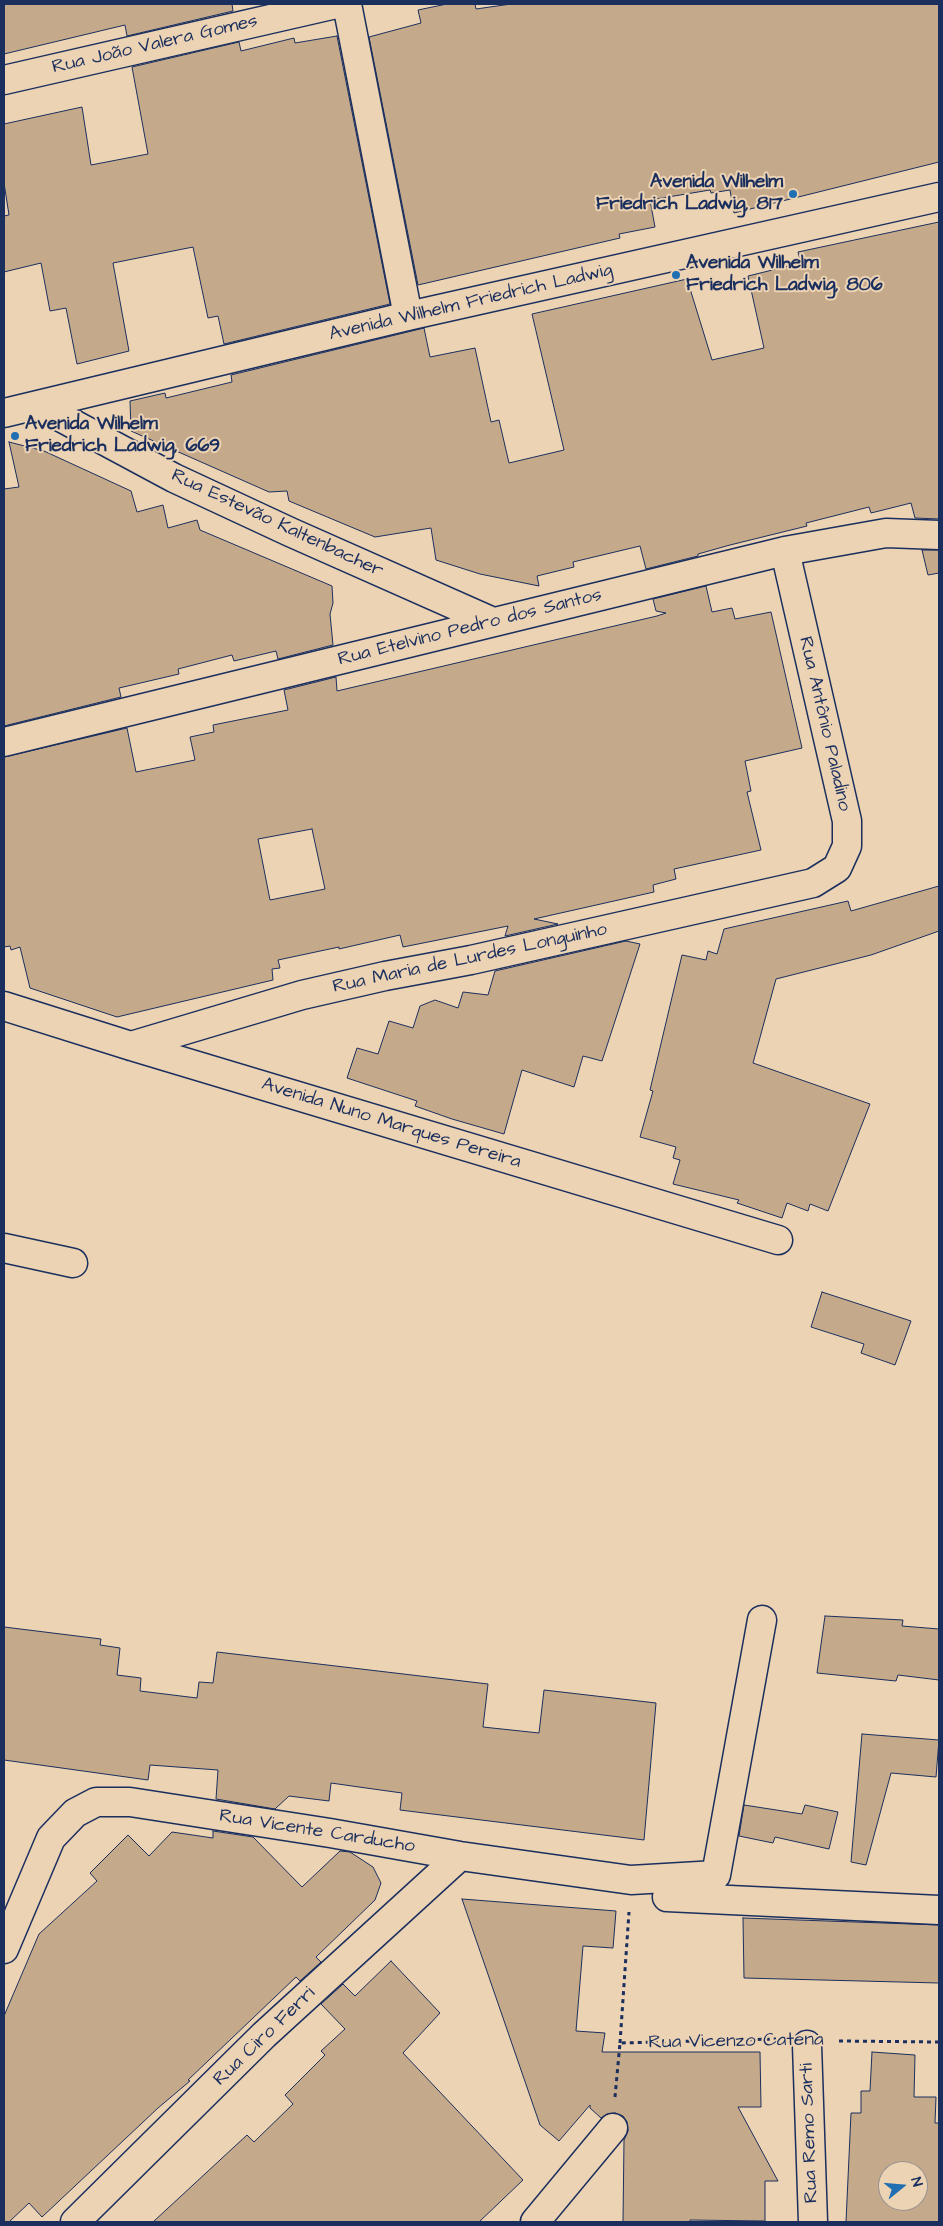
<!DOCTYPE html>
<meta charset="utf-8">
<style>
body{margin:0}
#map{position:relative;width:943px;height:2226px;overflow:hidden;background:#ecd3b4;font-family:"Architects Daughter",sans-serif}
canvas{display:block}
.frame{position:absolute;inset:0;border:5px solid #1b2f5e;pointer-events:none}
.north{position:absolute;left:878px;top:2161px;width:50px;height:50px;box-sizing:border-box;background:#ecd3b4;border:1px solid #989192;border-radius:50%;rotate:73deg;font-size:14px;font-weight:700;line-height:20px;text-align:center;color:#1b2f5e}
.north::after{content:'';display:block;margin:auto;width:18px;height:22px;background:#1f6fb2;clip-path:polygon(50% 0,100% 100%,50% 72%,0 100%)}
</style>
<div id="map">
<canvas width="943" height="2226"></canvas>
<div class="frame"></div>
<div class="north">N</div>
</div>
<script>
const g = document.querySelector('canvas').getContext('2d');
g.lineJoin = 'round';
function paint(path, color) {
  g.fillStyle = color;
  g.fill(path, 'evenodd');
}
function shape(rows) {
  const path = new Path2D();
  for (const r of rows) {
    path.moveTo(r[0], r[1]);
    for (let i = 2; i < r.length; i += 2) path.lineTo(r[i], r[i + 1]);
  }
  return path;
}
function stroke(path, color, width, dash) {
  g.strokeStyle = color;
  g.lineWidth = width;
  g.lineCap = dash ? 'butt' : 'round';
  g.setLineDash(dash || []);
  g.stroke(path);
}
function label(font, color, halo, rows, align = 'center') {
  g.font = font + ' "Architects Daughter",sans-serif';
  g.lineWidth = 4;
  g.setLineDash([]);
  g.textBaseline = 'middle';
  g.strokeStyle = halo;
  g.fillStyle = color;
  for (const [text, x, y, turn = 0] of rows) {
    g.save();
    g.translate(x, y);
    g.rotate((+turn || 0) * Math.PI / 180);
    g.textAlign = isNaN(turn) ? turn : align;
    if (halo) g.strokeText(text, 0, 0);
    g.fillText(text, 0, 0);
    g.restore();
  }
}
const building = shape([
 [4,4,232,4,233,11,127,36,125,25,4,54,4,4],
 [447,4,475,4,476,9,511,4,939,4,939,162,734,213,730,190,711,193,710,190,650,200,655,227,619,234,620,238,418,285,369,37,421,23,418,10,447,4],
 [337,36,390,304,224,344,218,316,208,318,193,247,113,263,129,351,77,364,66,308,50,311,41,263,4,272,4,216,9,215,4,183,4,124,82,107,91,165,148,154,132,67,239,42,241,51,294,38,295,43,337,36],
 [939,222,939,519,915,518,911,503,871,513,869,507,806,523,807,526,730,545,698,554,698,556,646,569,640,546,573,562,574,567,537,576,539,586,480,574,436,560,431,528,375,537,289,501,287,491,269,492,131,431,130,401,165,393,166,398,232,382,231,375,424,328,430,357,475,348,491,422,499,420,509,463,564,450,532,314,687,279,712,360,764,348,748,276,801,263,798,252,939,222],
 [9,442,44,451,131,491,137,512,163,505,168,528,197,520,200,530,332,586,333,603,330,614,333,645,278,659,276,651,234,661,232,655,178,669,179,674,119,688,121,697,4,726,4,489,19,487,9,442],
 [922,550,939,550,939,573,928,575,922,550],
 [706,586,712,612,732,608,735,619,771,612,802,748,745,761,751,791,747,792,761,850,674,869,676,879,653,885,654,892,534,919,558,924,505,936,508,926,403,947,400,935,339,949,339,947,278,960,280,968,272,969,273,980,117,1017,30,988,20,947,11,950,10,946,4,947,4,757,127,728,136,772,195,760,190,737,214,732,213,725,288,710,284,690,336,677,337,691,657,616,666,613,656,611,653,599,706,586],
 [312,829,325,889,270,900,258,839,312,829],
 [939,886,939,931,871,955,776,979,753,1063,870,1104,828,1211,810,1204,808,1211,787,1203,782,1218,737,1203,739,1200,673,1184,680,1160,673,1158,676,1147,640,1137,653,1091,650,1090,682,955,706,960,708,951,717,954,724,929,848,901,851,911,939,886],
 [626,941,640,944,602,1061,583,1056,574,1087,522,1070,504,1134,452,1119,415,1106,417,1101,347,1078,357,1048,378,1054,389,1021,413,1028,420,1006,435,1000,458,1008,463,992,488,995,495,971,626,941],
 [822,1292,911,1321,895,1365,861,1353,864,1344,811,1327,822,1292],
 [825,1616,903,1620,902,1626,939,1629,939,1680,898,1675,896,1681,817,1673,825,1616],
 [4,1627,101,1639,100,1645,120,1648,117,1675,141,1678,140,1691,197,1698,199,1682,213,1683,217,1652,488,1684,483,1727,539,1733,544,1690,656,1703,644,1840,400,1810,402,1793,359,1787,331,1783,329,1801,289,1796,275,1809,216,1799,218,1770,150,1765,148,1780,4,1760,4,1627],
 [862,1734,939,1740,936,1777,891,1773,866,1865,851,1862,862,1734],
 [744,1805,802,1814,805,1805,838,1812,829,1849,775,1837,773,1843,739,1836,744,1805],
 [213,1831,253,1837,302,1887,340,1851,350,1852,373,1867,381,1883,375,1900,316,1957,321,1962,300,1981,296,1977,188,2080,190,2081,158,2108,42,2217,29,2203,9,2222,4,2222,4,2016,39,1934,97,1881,90,1873,128,1835,149,1856,172,1832,213,1838,213,1831],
 [462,1899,616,1911,613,1948,583,1946,576,2031,605,2033,602,2052,760,2052,761,2107,738,2107,778,2181,765,2181,765,2221,690,2220,690,2222,623,2222,624,2140,628,2131,627,2122,623,2116,615,2113,607,2114,601,2118,590,2108,590,2105,559,2141,540,2125,462,1899],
 [743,1918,939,1925,939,1983,744,1978,743,1918],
 [391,1961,440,2013,403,2053,523,2180,479,2222,153,2222,247,2135,254,2142,293,2104,285,2095,325,2055,321,2051,345,2029,321,2004,343,1984,355,1996,391,1961],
 [872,2052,915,2055,914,2097,936,2097,935,2123,939,2123,939,2222,846,2222,851,2113,861,2113,861,2091,870,2091,872,2052],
 [888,2171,918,2171,918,2201,888,2201,888,2171]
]);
paint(building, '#c5a98b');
stroke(building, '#1b2f5e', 1);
const minor = shape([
 [347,4,408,316],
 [4,80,336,4],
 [38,405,174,478,290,532,493,622],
 [4,413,408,316,939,197],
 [4,742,785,551,886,533,939,535],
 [4,1006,131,1046,778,1240],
 [131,1046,302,995,385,976,471,960,813,883,837,868,847,846,847,821,785,551],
 [4,1248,73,1263],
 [667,1897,939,1910],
 [4,1949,51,1838,75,1813,96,1802,130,1802,330,1833,460,1856,631,1880,716,1875,762,1620],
 [807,2045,813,2222],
 [75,2222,264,2035,460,1856],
 [535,2222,613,2128]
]);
stroke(minor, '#1b2f5e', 31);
stroke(shape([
 [839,2041,939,2042],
 [620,2043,629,1912],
 [615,2097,620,2043,776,2039]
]), '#1b2f5e', 3, [4, 4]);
stroke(minor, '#ecd3b4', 28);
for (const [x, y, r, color] of [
 [793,194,5,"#1f6fb2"],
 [676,275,5,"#1f6fb2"],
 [15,436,5,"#1f6fb2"]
]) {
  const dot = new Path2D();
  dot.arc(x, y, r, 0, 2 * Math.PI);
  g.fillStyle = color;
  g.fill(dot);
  stroke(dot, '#ecd3b4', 2);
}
label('19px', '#1b2f5e', '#ecd3b4', [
 ["Rua João Valera Gomes",155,45,-13],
 ["Avenida Wilhelm Friedrich Ladwig",471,303,-13],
 ["Rua Estevão Kaltenbacher",277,524,25],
 ["Rua Etelvino Pedro dos Santos",470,628,-14],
 ["Rua Antônio Paladino",824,724,77],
 ["Rua Maria de Lurdes Longuinho",470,959,-12],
 ["Avenida Nuno Marques Pereira",391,1124,17],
 ["Rua Vicente Carducho",317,1832,9],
 ["Rua Ciro Ferri",265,2037,-44],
 ["Rua Vicenzo Catena",736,2042,-1],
 ["Rua Remo Sarti",810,2133,-92]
]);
label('bold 19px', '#1b2f5e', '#ecd3b4', [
 ["Avenida Wilhelm",783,183,"right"],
 ["Friedrich Ladwig, 817",783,205,"right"],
 ["Avenida Wilhelm",686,264],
 ["Friedrich Ladwig, 806",686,286],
 ["Avenida Wilhelm",25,425],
 ["Friedrich Ladwig, 669",25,447]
], 'left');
</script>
